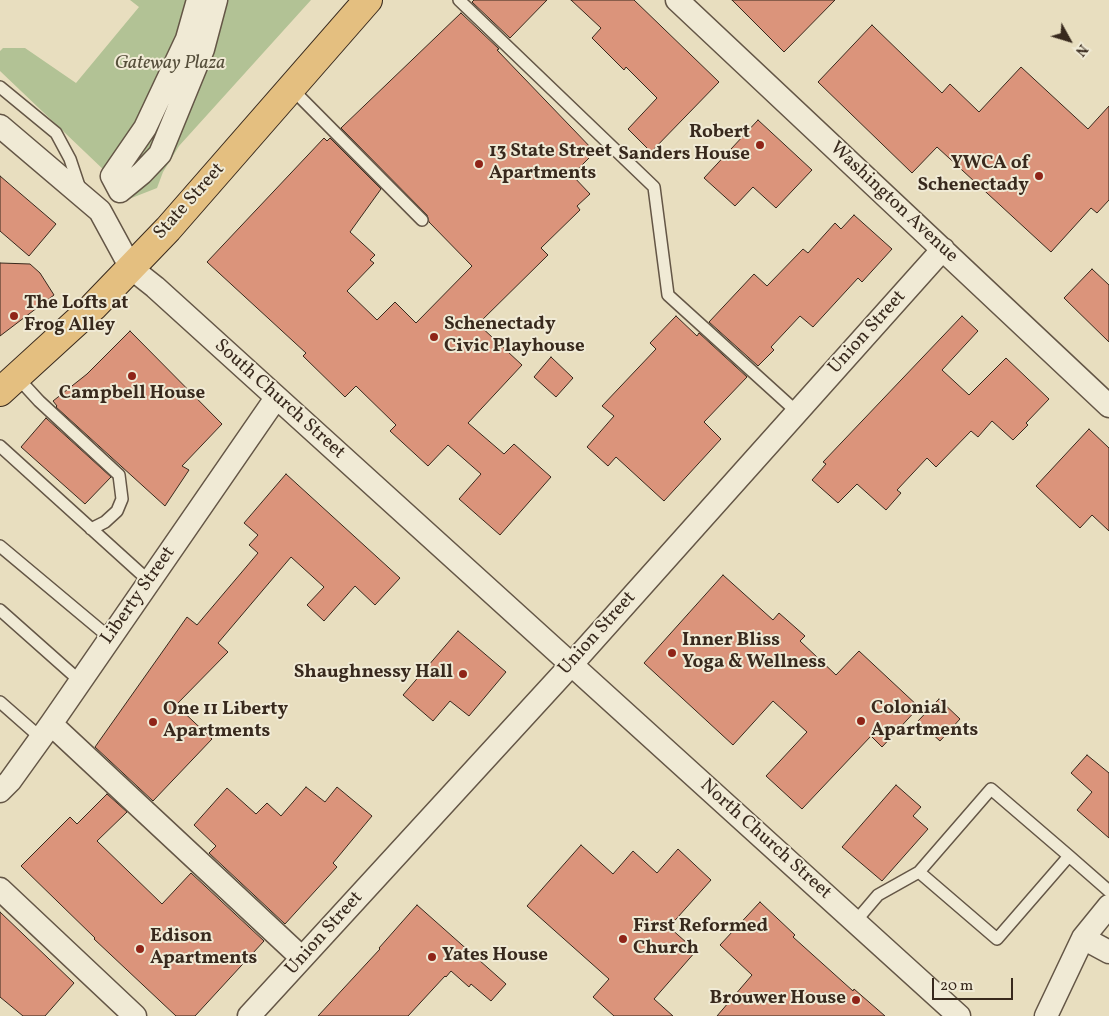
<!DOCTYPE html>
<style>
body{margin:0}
#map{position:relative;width:1109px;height:1016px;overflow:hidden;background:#e8debf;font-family:Vollkorn,serif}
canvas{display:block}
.north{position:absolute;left:1044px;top:15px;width:50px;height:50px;-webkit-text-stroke:4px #f0ead5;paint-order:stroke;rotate:129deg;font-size:14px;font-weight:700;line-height:20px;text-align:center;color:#38291d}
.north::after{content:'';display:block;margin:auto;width:18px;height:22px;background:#38291d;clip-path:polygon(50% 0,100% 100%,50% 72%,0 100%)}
.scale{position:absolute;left:932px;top:978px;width:81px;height:22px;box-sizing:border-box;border:2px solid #38291d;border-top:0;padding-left:6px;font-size:15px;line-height:18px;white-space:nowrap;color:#38291d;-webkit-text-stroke:4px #f0ead5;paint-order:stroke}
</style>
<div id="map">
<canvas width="1109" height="1016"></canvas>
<div class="north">N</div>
<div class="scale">20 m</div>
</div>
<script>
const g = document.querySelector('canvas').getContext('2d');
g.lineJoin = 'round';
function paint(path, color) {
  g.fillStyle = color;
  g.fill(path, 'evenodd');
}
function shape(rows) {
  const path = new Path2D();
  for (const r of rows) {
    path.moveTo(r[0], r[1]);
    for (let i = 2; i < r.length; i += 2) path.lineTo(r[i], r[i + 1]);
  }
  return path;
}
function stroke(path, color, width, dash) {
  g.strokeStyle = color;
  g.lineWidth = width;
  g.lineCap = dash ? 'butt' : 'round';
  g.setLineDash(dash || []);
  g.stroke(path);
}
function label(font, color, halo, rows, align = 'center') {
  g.font = font + ' Vollkorn,serif';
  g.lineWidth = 4;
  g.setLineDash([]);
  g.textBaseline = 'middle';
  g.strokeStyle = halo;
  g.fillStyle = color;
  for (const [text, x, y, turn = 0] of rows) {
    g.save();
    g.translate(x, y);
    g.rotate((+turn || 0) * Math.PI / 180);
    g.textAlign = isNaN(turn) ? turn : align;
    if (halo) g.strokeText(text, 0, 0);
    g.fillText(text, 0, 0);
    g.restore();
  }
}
paint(shape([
 [130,0,311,0,179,146,163,172,157,188,129,199,107,173,0,71,0,51,3,48,25,48,76,83,139,7]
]), '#b2c295');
const building = shape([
 [474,0,547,0,510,38,472,2,474,0],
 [571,0,634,0,719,82,651,152,628,129,657,98,626,67,624,70,592,38,601,28,571,0],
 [732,0,835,0,784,52,732,0],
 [461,13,499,49,497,50,595,152,572,175,590,194,577,206,580,210,541,248,548,255,478,324,522,365,468,423,504,454,514,444,551,477,500,535,459,499,481,474,448,445,428,466,390,431,396,425,356,386,345,397,303,356,306,353,207,262,324,138,327,141,330,138,381,189,350,232,375,255,370,260,374,263,347,291,377,320,395,302,416,323,472,266,429,222,427,215,341,128,461,13],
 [872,25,942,93,950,84,979,112,1021,67,1088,129,1109,106,1109,200,1097,213,1091,208,1051,252,937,147,912,173,818,82,872,25],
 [758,120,812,170,776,208,753,187,735,206,704,178,758,120],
 [0,176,56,224,29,256,0,231,0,176],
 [854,215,892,249,862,282,858,278,813,327,800,316,771,347,774,350,758,366,709,322,754,274,767,286,803,249,808,253,835,223,841,229,854,215],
 [0,263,30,264,40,273,54,295,0,336,0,263],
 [1092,269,1109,285,1109,342,1064,298,1092,269],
 [676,316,697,336,699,333,747,377,704,422,721,439,664,501,616,457,608,466,587,447,614,416,602,406,656,349,650,343,676,316],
 [962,316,978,331,942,370,969,395,1006,358,1049,399,1026,423,1028,425,1013,440,992,421,978,437,971,431,936,467,927,458,897,490,901,493,886,510,857,484,838,503,812,480,826,464,823,462,962,316],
 [130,331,222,424,182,466,189,470,165,506,56,407,57,406,53,401,87,374,130,331],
 [551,357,573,378,556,397,534,377,551,357],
 [46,418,111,477,85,504,21,447,46,418],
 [1089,429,1109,448,1109,531,1092,515,1080,528,1036,486,1089,429],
 [286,474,400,578,375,605,355,586,324,621,307,605,324,587,291,557,218,643,228,652,176,705,212,739,153,801,95,747,187,617,197,625,258,553,249,545,258,535,244,523,286,474],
 [723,575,773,620,779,613,805,636,800,641,836,675,859,651,919,707,882,747,871,736,802,809,766,776,807,732,773,701,733,745,644,663,723,575],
 [458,631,506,672,469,716,450,701,433,721,403,695,458,631],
 [939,699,960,719,940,741,918,721,939,699],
 [1087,755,1109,773,1109,838,1077,810,1092,792,1071,773,1087,755],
 [896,785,921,807,913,816,928,829,882,881,842,847,896,785],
 [306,787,325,802,337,787,372,816,333,863,337,867,285,924,209,853,216,846,194,825,227,788,256,814,267,803,281,816,306,787],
 [107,794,127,812,97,841,162,904,191,873,264,941,195,1016,176,1016,94,939,95,938,21,866,70,817,77,824,107,794],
 [581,845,613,874,633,851,657,873,678,849,711,880,669,927,696,951,654,999,673,1016,614,1016,593,997,609,979,527,906,581,845],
 [760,902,795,935,793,937,853,991,854,989,885,1016,717,1016,752,975,720,945,760,902],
 [417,905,506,984,491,1001,471,984,469,987,451,971,446,977,445,976,408,1016,318,1016,380,949,379,948,417,905],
 [0,912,74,983,45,1016,23,1016,0,997,0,912]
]);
paint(building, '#db947b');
stroke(building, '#38291d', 1);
const lane = shape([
 [459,0,654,187,668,295,797,412],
 [0,87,56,133,70,159,80,189],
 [291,88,422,220],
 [17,377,39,401,119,475,122,499,117,511,105,522,91,529],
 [0,446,149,581],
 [0,546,110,638],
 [0,610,80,681],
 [0,702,41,738],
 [1069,856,997,939,919,872,991,789,1069,856,1109,891],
 [855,922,878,895,919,872]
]);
const street = shape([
 [198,0,187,39,145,128,112,176,120,191,142,173,160,154,203,49,216,0],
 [677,0,1109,406],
 [0,126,100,211,131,268,155,287,959,1016],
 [51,724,302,958],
 [0,791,10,781,51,724,276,398],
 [0,889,135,1016],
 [1083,938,1109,952],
 [249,1016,571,665,943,249],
 [1046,1016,1083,938,1109,906]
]);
const primary = shape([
 [0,392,93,307,168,229,368,0]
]);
stroke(lane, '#645646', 14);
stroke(street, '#645646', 25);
stroke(primary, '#38291d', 30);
stroke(lane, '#f0ead5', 11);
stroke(street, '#f0ead5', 22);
stroke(primary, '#e4bf80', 28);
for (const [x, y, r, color] of [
 [760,145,5,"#8f2418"],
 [479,164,5,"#8f2418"],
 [1039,176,5,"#8f2418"],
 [14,316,5,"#8f2418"],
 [434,337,5,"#8f2418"],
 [132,376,5,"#8f2418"],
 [672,653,5,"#8f2418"],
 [463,674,5,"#8f2418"],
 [861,721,5,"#8f2418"],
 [153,722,5,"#8f2418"],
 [623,939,5,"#8f2418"],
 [140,949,5,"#8f2418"],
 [432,957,5,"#8f2418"],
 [856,1000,5,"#8f2418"]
]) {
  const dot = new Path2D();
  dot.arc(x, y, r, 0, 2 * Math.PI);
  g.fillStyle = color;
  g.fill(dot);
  stroke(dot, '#f0ead5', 2);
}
label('italic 19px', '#564f3b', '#f0ead5', [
 ["Gateway Plaza",170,65]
]);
label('bold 19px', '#38291d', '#f0ead5', [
 ["Robert",750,134,"right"],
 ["Sanders House",750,156,"right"],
 ["13 State Street",489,153],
 ["Apartments",489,175],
 ["YWCA of",1029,165,"right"],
 ["Schenectady",1029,187,"right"],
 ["The Lofts at",24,305],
 ["Frog Alley",24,327],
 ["Schenectady",444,326],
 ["Civic Playhouse",444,348],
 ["Campbell House",132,395,"center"],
 ["Inner Bliss",682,642],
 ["Yoga & Wellness",682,664],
 ["Shaughnessy Hall",453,674,"right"],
 ["Colonial",871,710],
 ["Apartments",871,732],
 ["One 11 Liberty",163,711],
 ["Apartments",163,733],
 ["First Reformed",633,928],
 ["Church",633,950],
 ["Edison",150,938],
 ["Apartments",150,960],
 ["Yates House",442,957],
 ["Brouwer House",846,1000,"right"]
], 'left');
label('19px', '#38291d', '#f0ead5', [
 ["State Street",190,202,-48],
 ["Washington Avenue",893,203,43],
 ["Union Street",868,333,-48],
 ["South Church Street",279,400,42],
 ["Liberty Street",139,596,-55],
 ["Union Street",598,634,-48],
 ["North Church Street",765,840,42],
 ["Union Street",325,934,-48]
]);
</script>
